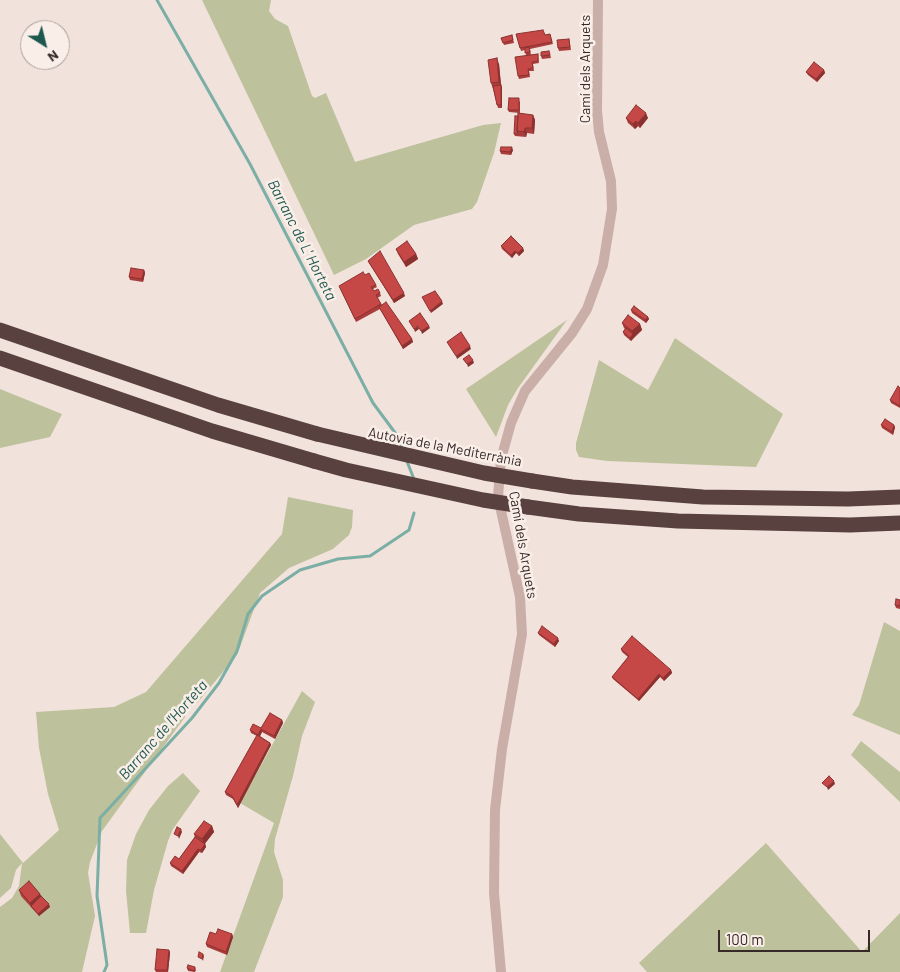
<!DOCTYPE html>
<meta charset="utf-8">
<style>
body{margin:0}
#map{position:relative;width:900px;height:972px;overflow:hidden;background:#f2e2dc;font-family:Barlow,sans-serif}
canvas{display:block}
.north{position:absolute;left:20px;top:20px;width:50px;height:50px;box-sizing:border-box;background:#faeee8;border:1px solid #ac9f9b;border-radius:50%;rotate:144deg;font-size:14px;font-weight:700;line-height:20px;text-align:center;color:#372928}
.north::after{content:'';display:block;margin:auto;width:18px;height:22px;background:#1d584f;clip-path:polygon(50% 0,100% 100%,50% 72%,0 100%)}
.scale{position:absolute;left:718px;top:930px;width:152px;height:22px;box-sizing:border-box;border:2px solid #372928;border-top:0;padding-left:6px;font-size:15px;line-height:18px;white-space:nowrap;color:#372928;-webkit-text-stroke:4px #faeee8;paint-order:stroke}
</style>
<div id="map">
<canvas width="900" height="972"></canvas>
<div class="north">N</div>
<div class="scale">100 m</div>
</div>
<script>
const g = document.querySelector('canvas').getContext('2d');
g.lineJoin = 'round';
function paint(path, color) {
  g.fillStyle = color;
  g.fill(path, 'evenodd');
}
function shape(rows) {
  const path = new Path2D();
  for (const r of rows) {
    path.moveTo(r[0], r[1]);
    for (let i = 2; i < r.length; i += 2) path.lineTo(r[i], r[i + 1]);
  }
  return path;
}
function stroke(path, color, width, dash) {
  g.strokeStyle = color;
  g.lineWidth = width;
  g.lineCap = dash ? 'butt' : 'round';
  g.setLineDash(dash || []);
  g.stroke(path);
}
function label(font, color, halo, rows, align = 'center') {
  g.font = font + ' Barlow,sans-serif';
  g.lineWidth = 5;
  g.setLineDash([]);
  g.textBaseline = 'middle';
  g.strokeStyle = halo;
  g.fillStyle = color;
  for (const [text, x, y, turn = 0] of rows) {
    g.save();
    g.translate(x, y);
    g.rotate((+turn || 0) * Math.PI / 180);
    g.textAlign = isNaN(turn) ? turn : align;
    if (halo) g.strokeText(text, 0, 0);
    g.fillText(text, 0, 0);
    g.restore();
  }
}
paint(shape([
 [202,0,271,0,269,11,275,19,288,26,312,96,315,98,326,93,355,162,483,125,501,123,494,153,477,202,472,209,414,225,366,259,334,275],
 [567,320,518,388,508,405,496,437,466,389],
 [675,338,783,414,756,467,607,461,579,457,576,450,576,443,599,360,648,390],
 [0,389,62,414,50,437,0,448],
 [288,497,353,510,352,527,349,535,333,549,289,568,260,593,237,655,198,702,186,709,185,717,102,831,90,862,88,873,95,916,82,972,0,972,0,907,12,898,19,886,22,863,16,870,11,888,0,898,0,834,23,863,59,830,48,794,39,748,36,712,114,707,146,692,282,534],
 [884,622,900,631,900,735,852,715,859,705],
 [302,691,315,702,302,736,293,776,275,839,274,852,283,880,283,897,254,972,220,972,274,823,240,803],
 [861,741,900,772,900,802,851,755],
 [183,773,200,791,173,829,168,841,154,890,146,933,130,933,126,891,127,860,136,834,149,810,168,786],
 [766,843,862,952,900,913,900,972,647,972,639,963]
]), '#bdc19c');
stroke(shape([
 [157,0,250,164,373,403,399,438,402,448],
 [406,459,414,479],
 [104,972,107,965,97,896,100,818,192,718,219,683,237,651,248,614,262,596,300,570,338,559,370,556,409,530,414,513]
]), '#7bafa5', 3);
stroke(shape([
 [501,972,494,893,495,810,502,749,522,634,520,597,498,497,501,459,511,423,525,391,572,333,587,309,603,265,612,209,611,181,599,132,597,110,598,0]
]), '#caafa8', 10);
stroke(shape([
 [0,330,218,405,317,434],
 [0,358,212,431,314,461],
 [532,481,572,487,703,497,848,499,900,497],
 [528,507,579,514,678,521,850,525,900,523]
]), '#58413f', 15);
stroke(shape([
 [317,434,484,473,532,481],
 [314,461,346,470,483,500,528,507]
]), '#58413f', 15);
paint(shape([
 [516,34,545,35,550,34,553,44,530,49,531,55,538,54,539,63,533,64,534,71,529,71,530,77,519,79,518,76,526,55,525,50,521,51],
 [512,35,514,43,504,45,501,38],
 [569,39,571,50,559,51,558,48],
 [550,54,551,58,542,59,541,56],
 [499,64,501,85,502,88,502,108,498,108,493,89,491,83],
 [824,70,825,73,817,82,808,75,806,72],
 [520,101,520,113,509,112,508,110],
 [533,115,535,120,534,134,527,133,526,137,515,136,514,134],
 [626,118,648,118,640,128,638,126,635,129,628,123],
 [513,150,511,155,501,154,500,151],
 [501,246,523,248,524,251,519,256,516,253,512,258,502,249],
 [396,249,416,254,418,259,406,267,398,254],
 [368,261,405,296,394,303],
 [144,270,145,273,143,282,130,280,129,277],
 [365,275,376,285,377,287,373,289,374,291,380,293,381,296,377,298,382,305,412,339,413,342,403,349,380,309,356,322,340,288],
 [631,310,648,317,649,319,646,323,632,313],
 [622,323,640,324,642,330,631,341,624,335,623,332,625,329,624,328],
 [900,388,900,408,891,403,890,400],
 [881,425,895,427,893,435,882,428],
 [900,600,900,609,896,608,895,605],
 [538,633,559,641,555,647,539,635],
 [621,649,671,670,672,673,664,681,660,677,639,701,613,679,612,677,628,657,622,652],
 [282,720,283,723,275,739,262,732,260,736,270,743,271,745,238,808,233,799,226,795,225,792,257,736,251,733,250,730,261,728],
 [212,826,214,832,205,843,206,847,202,853,199,852,183,874,171,866,170,863,179,859,195,837,194,834],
 [19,890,40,894,41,896,50,907,39,916,21,896],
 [216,934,232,934,233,937,227,955,207,947,206,944],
 [169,950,170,953,168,972,156,972,155,970],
 [195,967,196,970,195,972,188,971,187,968]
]), '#aa3e3c');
paint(shape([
 [497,58,499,64,501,85,502,88,502,108,501,105,501,87,499,82],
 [824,70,825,73,817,82,816,79],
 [646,113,648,118,640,128,638,123],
 [533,115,535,120,534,134,532,128],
 [636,121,638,126,635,129,633,124],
 [525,128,527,133,526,137,524,132],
 [512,147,513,150,511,155,510,152],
 [523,248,524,251,519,256,518,253],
 [515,251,516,253,512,258,511,255],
 [416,254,418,259,406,267,404,262],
 [144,270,145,273,143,282,142,279],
 [404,293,405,296,394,303,393,300],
 [442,301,443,304,431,313,430,311],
 [648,317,649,319,646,323,645,320],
 [640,324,642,330,634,337,632,331],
 [418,326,419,329,415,332,414,329],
 [429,326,430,328,422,334,421,331],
 [633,334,634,337,631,341,630,338],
 [412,339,413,342,403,349,402,346],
 [470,346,471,349,457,359,456,356],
 [473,360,474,363,468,367,467,364],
 [894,425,895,427,893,435,892,432],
 [558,638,559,641,555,647,554,644],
 [671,670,672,673,664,681,663,678],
 [659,674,660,677,639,701,638,699],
 [282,720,283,723,275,739,274,736],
 [261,729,262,732,259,738,258,735],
 [270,743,271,745,238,808,237,805],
 [834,781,835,784,828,790,827,787],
 [212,826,214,832,204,845,202,839],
 [181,829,182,832,179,839,178,836],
 [205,844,206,847,202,853,201,850],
 [198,849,199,852,183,874,182,871],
 [40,894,42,899,31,906,32,908,30,903],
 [49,904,50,907,39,916,38,914],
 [232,934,233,937,227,955,226,952],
 [169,950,170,953,168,972,167,970],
 [203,954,204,956,203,961,202,959]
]), '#8b3231');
const building = shape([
 [543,30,545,35,550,34,552,42,520,48,516,34,543,30],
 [512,35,513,40,503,43,501,38,512,35],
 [569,39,570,47,558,48,557,40,569,39],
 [529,47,530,52,525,53,525,48,529,47],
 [549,51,550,55,541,56,541,52,549,51],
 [538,54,538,61,532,62,533,68,528,69,529,75,518,76,515,57,538,54],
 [497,58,499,82,491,83,488,60,497,58],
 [814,62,824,70,816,79,806,72,814,62],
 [501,85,501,105,497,105,493,86,501,85],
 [509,98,519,98,519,110,508,110,509,98],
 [636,105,646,113,638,123,636,121,633,124,626,118,636,105],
 [518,113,533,115,532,128,525,128,524,132,517,131,518,113],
 [515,116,518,116,517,131,518,134,514,134,515,116],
 [501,147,512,147,510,152,500,151,501,147],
 [511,236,523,248,518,253,515,251,511,255,501,246,511,236],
 [407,241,416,254,404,262,396,249,407,241],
 [380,251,404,293,393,300,368,261,380,251],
 [131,268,144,270,142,279,129,277,131,268],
 [363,272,365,275,369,273,376,285,371,287,374,291,378,289,380,293,376,295,381,304,355,319,339,286,363,272],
 [435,291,442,301,430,311,422,297,435,291],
 [386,302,412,339,402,346,379,307,386,302],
 [634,306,648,317,645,320,631,310,634,306],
 [420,313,429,326,421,331,418,326,414,329,409,321,420,313],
 [628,315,640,324,632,331,622,323,628,315],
 [626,328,633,334,630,338,623,332,626,328],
 [461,332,470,346,456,356,447,342,461,332],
 [469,355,473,360,467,364,463,359,469,355],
 [898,386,900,388,900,406,890,400,898,386],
 [885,419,894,425,892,432,881,425,885,419],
 [896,599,900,600,900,606,895,605,896,599],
 [542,626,558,638,554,644,538,633,542,626],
 [632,636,671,670,663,678,659,674,638,699,612,677,629,656,621,649,632,636],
 [270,713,282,720,274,736,261,729,258,735,250,730,253,724,261,728,270,713],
 [257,735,270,743,237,805,232,796,225,792,257,735],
 [829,776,834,781,827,787,822,783,829,776],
 [204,821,212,826,202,839,194,834,204,821],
 [177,827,181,829,178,836,174,834,177,827],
 [195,837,205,844,201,850,198,849,182,871,170,863,175,856,179,859,195,837],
 [29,881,40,894,30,903,19,890,29,881],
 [41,896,49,904,38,914,31,906,41,896],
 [218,929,232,934,226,952,206,944,210,932,216,934,218,929],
 [157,949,169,950,167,970,155,970,157,949],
 [199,952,203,954,202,959,198,957,199,952],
 [188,965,195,967,194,971,187,968,188,965]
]);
paint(building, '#c64846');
stroke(building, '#8b3231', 1);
label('14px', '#372928', '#faeee8', [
 ["Camí dels Arquets",585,69,-90],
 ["Autovia de la Mediterrània",445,447,11],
 ["Camí dels Arquets",523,545,80]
]);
label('italic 15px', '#1d584f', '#faeee8', [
 ["Barranc de L' Horteta",302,240,63],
 ["Barranc de l'Horteta",163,730,-49]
]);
</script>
